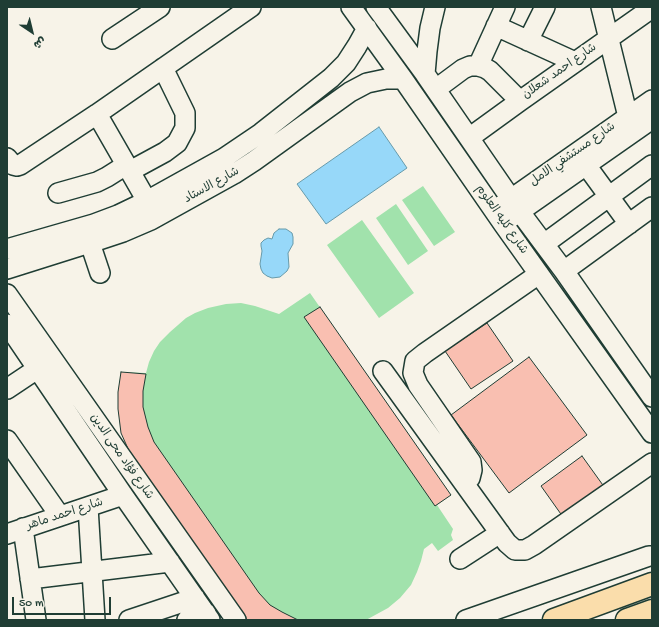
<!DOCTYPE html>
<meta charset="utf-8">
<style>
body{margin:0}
#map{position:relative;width:659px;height:627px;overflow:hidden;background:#f7f3e8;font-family:"Gochi Hand","Playpen Sans Arabic",sans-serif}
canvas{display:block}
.frame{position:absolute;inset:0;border:8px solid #1f3d34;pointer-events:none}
.north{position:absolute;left:12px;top:12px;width:40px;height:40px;-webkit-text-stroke:3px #f7f3e8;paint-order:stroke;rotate:145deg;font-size:11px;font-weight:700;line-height:16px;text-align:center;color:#1f3d34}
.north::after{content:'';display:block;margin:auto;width:14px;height:18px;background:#1f3d34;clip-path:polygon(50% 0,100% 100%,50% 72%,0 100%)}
.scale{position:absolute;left:12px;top:597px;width:99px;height:18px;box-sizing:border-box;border:2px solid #1f3d34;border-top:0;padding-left:5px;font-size:12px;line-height:14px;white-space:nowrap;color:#1f3d34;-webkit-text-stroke:3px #f7f3e8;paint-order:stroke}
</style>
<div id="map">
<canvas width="659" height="627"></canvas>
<div class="frame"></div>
<div class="north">ش</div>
<div class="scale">50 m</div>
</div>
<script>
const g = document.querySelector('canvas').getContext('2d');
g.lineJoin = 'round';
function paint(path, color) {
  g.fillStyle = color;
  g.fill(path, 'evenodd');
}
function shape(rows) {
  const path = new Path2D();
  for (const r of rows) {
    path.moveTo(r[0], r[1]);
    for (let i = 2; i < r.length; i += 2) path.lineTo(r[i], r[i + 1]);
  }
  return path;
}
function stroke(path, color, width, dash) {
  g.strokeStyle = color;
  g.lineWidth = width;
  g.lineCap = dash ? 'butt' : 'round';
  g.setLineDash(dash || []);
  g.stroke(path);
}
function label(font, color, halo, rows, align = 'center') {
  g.font = font + ' "Gochi Hand","Playpen Sans Arabic",sans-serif';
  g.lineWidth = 3.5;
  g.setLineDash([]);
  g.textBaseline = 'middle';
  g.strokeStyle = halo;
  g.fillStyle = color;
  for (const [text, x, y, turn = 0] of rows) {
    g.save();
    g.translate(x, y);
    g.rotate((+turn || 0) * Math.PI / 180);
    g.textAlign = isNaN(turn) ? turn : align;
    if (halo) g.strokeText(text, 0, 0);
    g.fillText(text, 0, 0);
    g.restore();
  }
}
paint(shape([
 [423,186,455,232,434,246,402,200],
 [396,204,428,251,408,265,376,218],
 [362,220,414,293,379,318,327,245],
 [310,293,451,495,437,505,453,529,451,535,453,540,438,551,432,543,424,549,421,561,417,572,411,585,400,598,388,608,366,620,247,620,240,612,118,392,121,372,146,373,149,362,154,351,160,342,170,332,186,318,195,313,208,308,226,304,241,303,255,306,279,314]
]), '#a1e2ac');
const water = shape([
 [379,127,407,168,326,224,297,184,379,127],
 [279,229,286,229,292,233,293,237,293,244,288,253,289,267,287,271,280,277,272,278,267,276,263,273,261,269,260,264,262,251,261,246,261,243,264,240,268,238,272,239,274,233,279,229]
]);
paint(water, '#97d8f9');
stroke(water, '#679aaa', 1);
const building = shape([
 [320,307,451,495,435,506,304,317,320,307],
 [487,323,513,361,471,389,445,351,487,323],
 [529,357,587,435,509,493,451,415,529,357],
 [121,372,146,374,143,391,143,407,148,427,154,442,259,593,270,605,282,612,298,620,247,620,240,612,134,462,121,433,118,409,118,392,121,372],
 [582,456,605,488,563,517,541,486,582,456]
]);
paint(building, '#f9bfb1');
stroke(building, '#1f3d34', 1);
const minor = shape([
 [351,7,403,79,504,225,652,433],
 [376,7,425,74,520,212,564,271,652,397],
 [601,7,628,117],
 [496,26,575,62],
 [112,39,160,7],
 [528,41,545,7],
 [478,66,505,7],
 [425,74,427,51,430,28,435,7],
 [436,89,463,69,470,66,478,66,485,68,490,71,520,101],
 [97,114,147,201],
 [469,138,520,101,652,8],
 [7,158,13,165,17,166,20,165,97,114,251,7],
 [586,165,629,224],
 [130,171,165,152,177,143,185,128,185,113,163,68],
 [58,193,97,182,107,177,126,165],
 [501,206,652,100],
 [509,219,652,119],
 [90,243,100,273],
 [544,244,652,165],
 [7,249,94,224,118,215,143,203,224,158,261,133,331,78,346,63,357,46,367,28],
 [7,269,99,240,123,232,151,220,234,174,254,161,350,92,367,83,386,79,403,79],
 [564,271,652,207],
 [7,294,236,620],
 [7,324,123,495,210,620],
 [383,371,507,543,515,550,525,550,534,545,652,463],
 [7,389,37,369],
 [7,440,60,516],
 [465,484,470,478,472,470,471,462,418,385,413,373,415,361,425,353,539,274],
 [88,507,95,620],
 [23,528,36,620],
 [7,534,123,495],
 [460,559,500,533],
 [30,579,170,562],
 [129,620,195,598],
 [187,620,206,613],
 [466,620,649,556,652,556]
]);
const major = shape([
 [554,620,652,584],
 [627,620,652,611]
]);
stroke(minor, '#1f3d34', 22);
stroke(major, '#1f3d34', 25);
stroke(minor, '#f7f3e8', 19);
stroke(major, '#faddab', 22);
label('12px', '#1f3d34', '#f7f3e8', [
 ["شارع احمد شعلان",560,72,-35],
 ["شارع مستشفي الامل",573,155,-35],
 ["شارع الاستاد",212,186,-29],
 ["شارع كليه العلوم",501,220,55],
 ["شارع فؤاد محى الدين",121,457,55],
 ["شارع احمد ماهر",65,515,-18]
]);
</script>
